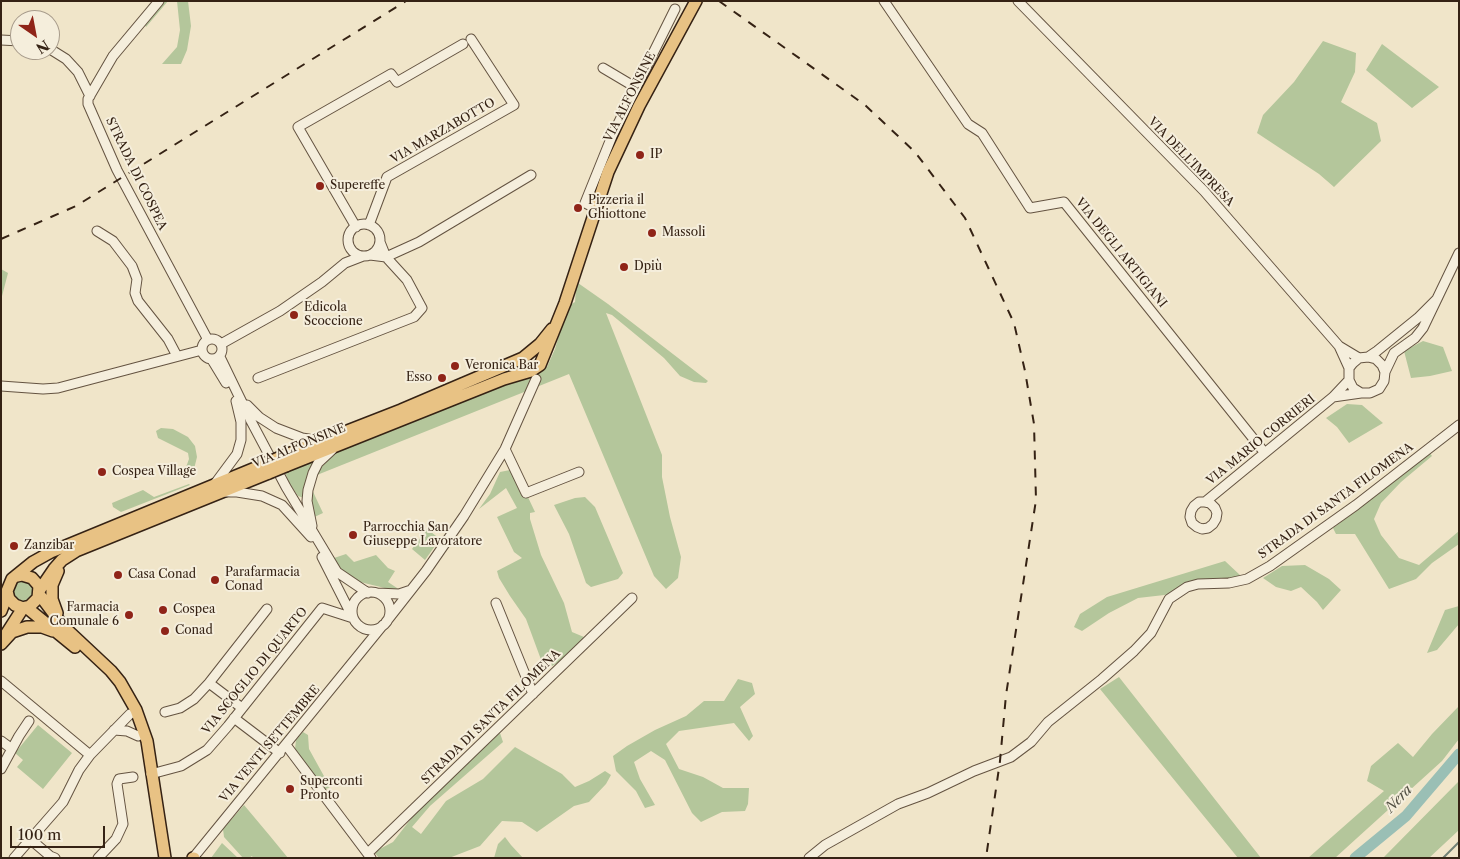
<!DOCTYPE html>
<meta charset="utf-8">
<style>
body{margin:0}
#map{position:relative;width:1460px;height:859px;overflow:hidden;background:#f0e5c9;font-family:"Libre Caslon Text",serif}
canvas{display:block}
.frame{position:absolute;inset:0;border:2px solid #352214;pointer-events:none}
.north{position:absolute;left:10px;top:10px;width:50px;height:50px;box-sizing:border-box;background:#f5eedc;border:1px solid #a89c8c;border-radius:50%;rotate:147deg;font-size:14px;font-weight:700;line-height:20px;text-align:center;color:#352214}
.north::after{content:'';display:block;margin:auto;width:18px;height:22px;background:#8f2418;clip-path:polygon(50% 0,100% 100%,50% 72%,0 100%)}
.scale{position:absolute;left:10px;top:826px;width:95px;height:22px;box-sizing:border-box;border:2px solid #352214;border-top:0;padding-left:6px;font-size:15px;line-height:18px;white-space:nowrap;color:#352214;-webkit-text-stroke:4px #f5eedc;paint-order:stroke}
</style>
<div id="map">
<canvas width="1460" height="859"></canvas>
<div class="frame"></div>
<div class="north">N</div>
<div class="scale">100 m</div>
</div>
<script>
const g = document.querySelector('canvas').getContext('2d');
g.lineJoin = 'round';
function paint(path, color) {
  g.fillStyle = color;
  g.fill(path, 'evenodd');
}
function shape(rows) {
  const path = new Path2D();
  for (const r of rows) {
    if (r.length === 3) {
      path.moveTo(r[0] + r[2], r[1]);
      path.arc(r[0], r[1], r[2], 0, 2 * Math.PI);
      continue;
    }
    path.moveTo(r[0], r[1]);
    for (let i = 2; i < r.length; i += 2) path.lineTo(r[i], r[i + 1]);
  }
  return path;
}
function stroke(path, color, width, dash) {
  g.strokeStyle = color;
  g.lineWidth = width;
  g.lineCap = dash ? 'butt' : 'round';
  g.setLineDash(dash || []);
  g.stroke(path);
}
function label(font, color, halo, rows, align = 'center') {
  g.font = font + ' "Libre Caslon Text",serif';
  g.lineWidth = 4;
  g.setLineDash([]);
  g.textBaseline = 'middle';
  g.strokeStyle = halo;
  g.fillStyle = color;
  for (const [text, x, y, turn = 0] of rows) {
    g.save();
    g.translate(x, y);
    g.rotate((+turn || 0) * Math.PI / 180);
    g.textAlign = isNaN(turn) ? turn : align;
    if (halo) g.strokeText(text, 0, 0);
    g.fillText(text, 0, 0);
    g.restore();
  }
}
paint(shape([
 [152,1,168,1,146,27,140,17],
 [177,1,188,1,191,26,187,50,181,64,162,64,177,47,180,30],
 [1323,41,1356,53,1355,72,1341,102,1377,123,1381,141,1334,187,1319,174,1257,133,1263,115,1294,82],
 [1382,44,1439,87,1412,108,1366,70],
 [1,269,8,273,1,300],
 [578,283,608,304,708,381,706,383,694,382,680,376,664,358,612,315,606,313,662,455,662,477,670,517,681,557,678,578,666,589,654,576,569,374,307,479,323,513,308,520,304,498,298,496,288,481,285,471,547,367,555,349,567,307,575,302,576,288],
 [1423,341,1443,347,1452,371,1430,376,1411,378,1404,351],
 [1347,404,1362,405,1383,423,1349,443,1337,427,1326,418],
 [161,428,173,429,188,437,195,446,197,457,194,469,191,474,185,470,189,459,188,453,158,438,156,431],
 [1427,449,1432,456,1401,482,1381,503,1374,519,1381,535,1399,558,1419,565,1459,531,1459,544,1432,563,1416,579,1389,589,1355,534,1336,534,1333,528,1353,513,1371,495],
 [510,470,526,493,535,512,530,513,530,519,541,555,564,603,572,632,584,637,572,654,552,666,543,665,526,619,510,596,499,578,497,571,522,558,514,552,497,517,517,508,506,488,479,509,490,494,500,472],
 [189,484,190,485,121,512,113,507,112,503,143,490,154,497],
 [585,497,595,507,623,573,618,579,591,587,586,583,569,534,554,505,575,498],
 [427,529,440,539,425,560,412,549],
 [346,554,354,562,376,555,388,568,395,571,388,582,400,590,389,589,360,582,344,573,331,559],
 [1225,561,1241,576,1230,581,1173,594,1138,598,1109,613,1082,631,1074,627,1080,614,1107,597],
 [1305,565,1329,579,1341,590,1323,610,1317,602,1301,587,1291,591,1276,587,1263,578,1282,566],
 [23,592,11],
 [1459,606,1459,624,1437,650,1427,653,1445,610],
 [1119,677,1261,858,1238,858,1100,689],
 [738,679,752,683,755,694,740,707,753,736,749,741,734,723,679,731,666,744,679,769,703,777,723,788,749,788,748,804,745,811,722,812,701,822,692,813,665,760,651,751,634,762,640,779,655,805,645,808,636,791,616,771,613,756,627,746,655,730,686,716,704,701,724,701],
 [1459,706,1459,739,1442,761,1335,858,1308,858,1384,791,1367,781,1371,766,1398,743,1413,757,1432,734],
 [38,725,72,753,43,789,17,767,23,760,15,753],
 [303,732,308,735,309,749,330,787,324,790,295,749,296,740],
 [500,733,503,742,430,806,412,827,421,834,446,801,483,779,515,747,562,774,575,787,589,781,605,771,611,775,606,784,589,802,574,806,537,832,522,822,502,821,480,846,449,858,379,858,374,852,393,842,420,807,485,743],
 [1459,781,1459,830,1429,858,1383,858],
 [244,805,270,836,288,858,253,858,252,856,249,858,243,858,224,837,223,829],
 [505,837,511,845,523,858,494,858,498,844],
 [222,843,238,858,211,858]
]), '#b4c69b');
stroke(shape([
 [1443,858,1459,842]
]), '#728075', 2);
stroke(shape([
 [1355,858,1406,816,1459,754]
]), '#9abfb5', 11);
const minor = shape([
 [159,1,113,56,88,99,88,104,117,170,208,340],
 [884,1,968,124,982,133,1030,208,1064,202,1264,452],
 [1018,1,1204,191,1339,346,1359,358],
 [1,40,20,41],
 [50,49,66,59,78,72,90,96],
 [603,68,635,87],
 [595,208,585,203,612,136,675,9],
 [364,240,16],
 [369,225,387,177,514,105,471,39],
 [356,227,298,127,391,74,397,82,463,44],
 [97,231,113,241,132,266,137,279,135,293,138,301,168,339,177,356],
 [370,255,386,257,419,242,531,175],
 [212,349,10],
 [221,344,280,311,322,282,345,263,363,256],
 [1339,346,1349,368],
 [220,357,251,421,286,487,337,572,368,593],
 [1368,357,1376,359,1382,365,1385,372,1384,381,1379,389,1370,393,1361,393,1353,388,1349,380,1349,368,1353,363,1359,358,1368,357,1377,351,1419,317,1436,300],
 [212,360,226,383],
 [1385,372,1394,353,1415,338,1423,328,1459,253],
 [258,378,414,317,422,308,407,280,386,257,380,242],
 [1,386,43,389,58,388,202,350],
 [1333,397,1361,393],
 [247,405,259,417,276,428,302,438,321,441],
 [505,449,526,493,579,472],
 [214,485,237,454,241,440,241,422,236,401],
 [226,492,237,492,262,496,282,505,311,537],
 [1205,502,1210,503,1215,508,1217,513,1216,519,1213,524,1208,528,1202,529,1197,527,1192,523,1190,517,1191,511,1194,506,1199,502,1205,502,1333,397,1349,380],
 [312,526,307,501,308,490,313,473,318,463,332,450],
 [322,557,353,618],
 [371,611,19],
 [377,593,399,594,411,590],
 [496,603,533,694],
 [386,622,426,571,464,516,505,449,536,379],
 [1,681,90,755],
 [209,683,242,708],
 [165,712,180,708,194,699,209,683,267,609],
 [234,718,280,753],
 [114,730,127,731,138,736],
 [1,741,12,749],
 [286,745,371,858],
 [1,769,19,736,29,721],
 [151,774,181,766,207,750,228,726,322,608,353,618],
 [30,839,50,856,55,858],
 [368,853,632,598],
 [14,858,63,802,79,770,90,755,130,714],
 [98,858,116,839,123,824,117,784,119,779,133,777],
 [193,858,383,625],
 [809,858,825,845,898,804,928,793,974,771,1011,757,1031,742,1048,722,1102,679,1134,651,1151,633,1169,599,1187,587,1198,584,1229,583,1247,579,1270,566,1356,505,1459,425]
]);
const major = shape([
 [283,456,401,410,523,358,540,344,552,329],
 [286,466,504,379,531,371,540,365,565,303,608,172,639,106,696,1],
 [17,576,22,575,32,578,39,586,38,598,30,606,23,608,15,605,9,599,7,591,12,579,33,562,51,552,265,464],
 [39,591,54,569,62,560,76,551,269,473],
 [39,594,63,626,111,671,120,682,136,710,147,741,165,858],
 [26,607,75,647],
 [1,611,7,595],
 [57,613,52,599,52,585,58,571],
 [5,636,23,608],
 [1,644,12,632,27,627,42,627,53,631],
 [193,858,194,858]
]);
stroke(minor, '#645341', 11);
stroke(major, '#352214', 14);
stroke(minor, '#f5eedc', 9);
stroke(major, '#e8c284', 11);
stroke(shape([
 [719,1,865,105,915,152,965,218,1014,323,1025,371,1034,424,1036,500,1006,695,1000,761,986,858],
 [1,239,76,206,406,1]
]), '#352214', 2, [9, 9]);
const majorBridge = shape([
 [265,464,283,456],
 [269,473,286,466]
]);
stroke(majorBridge, '#352214', 14, []);
stroke(majorBridge, '#e8c284', 11);
for (const [x, y, r, color] of [
 [640,155,5,"#8f2418"],
 [320,186,5,"#8f2418"],
 [578,208,5,"#8f2418"],
 [652,233,5,"#8f2418"],
 [624,267,5,"#8f2418"],
 [294,315,5,"#8f2418"],
 [455,366,5,"#8f2418"],
 [442,378,5,"#8f2418"],
 [102,472,5,"#8f2418"],
 [353,535,5,"#8f2418"],
 [14,546,5,"#8f2418"],
 [118,575,5,"#8f2418"],
 [215,580,5,"#8f2418"],
 [163,610,5,"#8f2418"],
 [129,615,5,"#8f2418"],
 [165,631,5,"#8f2418"],
 [290,789,5,"#8f2418"]
]) {
  const dot = new Path2D();
  dot.arc(x, y, r, 0, 2 * Math.PI);
  g.fillStyle = color;
  g.fill(dot);
  stroke(dot, '#f5eedc', 2);
}
label('12px', '#352214', '#f5eedc', [
 ["VIA ALFONSINE",630,97,-63],
 ["VIA MARZABOTTO",443,131,-30],
 ["VIA DELL'IMPRESA",1191,162,46],
 ["STRADA DI COSPEA",136,174,64],
 ["VIA DEGLI ARTIGIANI",1121,253,51],
 ["VIA MARIO CORRIERI",1261,440,-39],
 ["VIA ALFONSINE",299,446,-22],
 ["STRADA DI SANTA FILOMENA",1336,501,-36],
 ["VIA SCOGLIO DI QUARTO",255,671,-51],
 ["STRADA DI SANTA FILOMENA",491,717,-44],
 ["VIA VENTI SETTEMBRE",270,744,-50]
]);
label('12px', '#352214', '#f5eedc', [
 ["IP",650,155],
 ["Supereffe",330,186],
 ["Pizzeria il",588,201],
 ["Ghiottone",588,215],
 ["Massoli",662,233],
 ["Dpiù",634,267],
 ["Edicola",304,308],
 ["Scoccione",304,322],
 ["Veronica Bar",465,366],
 ["Esso",432,378,"right"],
 ["Cospea Village",112,472],
 ["Parrocchia San",363,528],
 ["Giuseppe Lavoratore",363,542],
 ["Zanzibar",24,546],
 ["Parafarmacia",225,573],
 ["Conad",225,587],
 ["Casa Conad",128,575],
 ["Farmacia",119,608,"right"],
 ["Comunale 6",119,622,"right"],
 ["Cospea",173,610],
 ["Conad",175,631],
 ["Superconti",300,782],
 ["Pronto",300,796]
], 'left');
label('italic 14px', '#535144', '#f5eedc', [
 ["Nera",1399,799,-46]
]);
</script>
